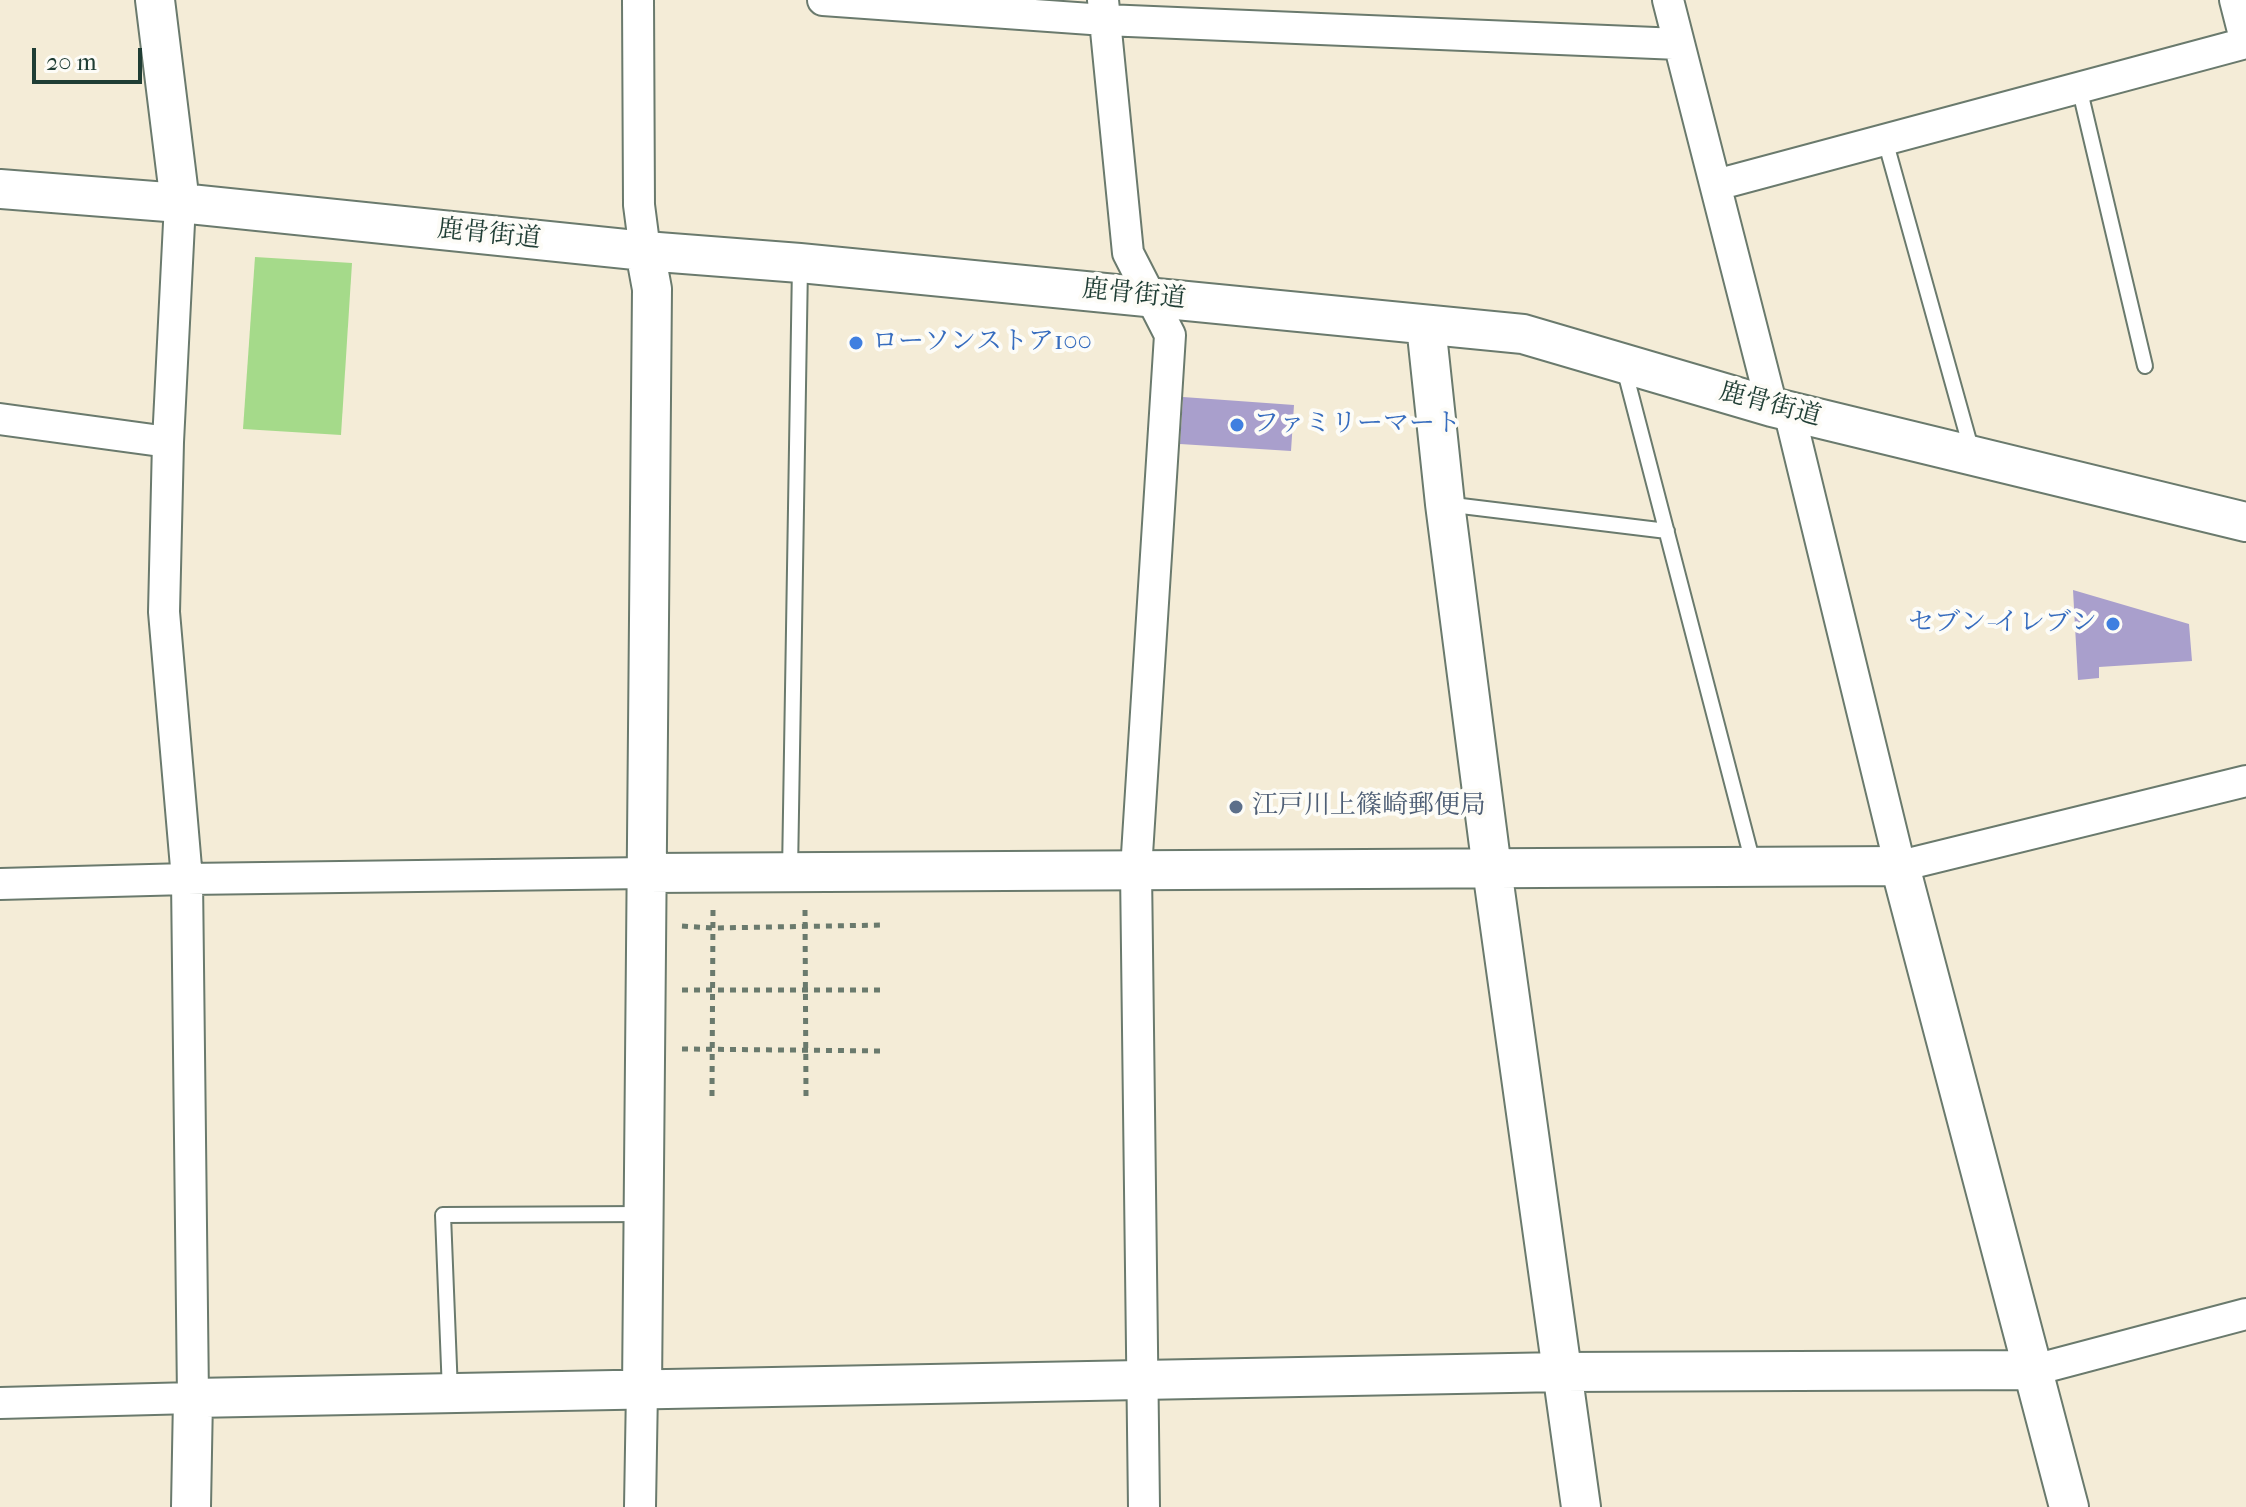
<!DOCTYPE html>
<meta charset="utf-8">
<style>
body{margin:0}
#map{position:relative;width:2246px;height:1507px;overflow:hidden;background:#f4ecd7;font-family:"IM FELL French Canon",serif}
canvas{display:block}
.scale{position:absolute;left:32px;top:48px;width:110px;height:36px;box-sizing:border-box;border:4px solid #1f3d34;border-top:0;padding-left:10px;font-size:24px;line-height:28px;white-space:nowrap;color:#1f3d34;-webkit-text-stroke:6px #fdfcf7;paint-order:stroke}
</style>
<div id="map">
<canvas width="2246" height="1507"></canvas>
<div class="scale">20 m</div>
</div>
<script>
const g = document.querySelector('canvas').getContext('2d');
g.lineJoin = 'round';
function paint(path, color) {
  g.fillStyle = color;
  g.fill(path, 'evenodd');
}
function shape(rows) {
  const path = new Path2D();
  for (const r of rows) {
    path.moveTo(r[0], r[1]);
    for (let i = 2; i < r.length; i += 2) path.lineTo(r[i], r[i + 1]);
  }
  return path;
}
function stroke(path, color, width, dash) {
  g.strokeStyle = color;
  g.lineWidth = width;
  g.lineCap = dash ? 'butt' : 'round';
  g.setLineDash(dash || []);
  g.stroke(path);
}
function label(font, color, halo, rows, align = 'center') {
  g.font = font + ' "IM FELL French Canon","Noto Serif JP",serif';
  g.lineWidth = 8;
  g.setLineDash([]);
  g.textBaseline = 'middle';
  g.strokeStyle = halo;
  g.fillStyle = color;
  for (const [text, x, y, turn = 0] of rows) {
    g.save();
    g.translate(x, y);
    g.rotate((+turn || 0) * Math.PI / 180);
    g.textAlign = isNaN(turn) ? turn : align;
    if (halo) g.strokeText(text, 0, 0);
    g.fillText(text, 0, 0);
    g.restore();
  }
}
paint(shape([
 [255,257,352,263,341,435,243,429]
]), '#a5da8a');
paint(shape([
 [1183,397,1294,405,1291,451,1180,444],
 [2073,590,2189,624,2192,661,2099,667,2099,678,2078,680]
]), '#a99fcc');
const service = shape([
 [2079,87,2145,366],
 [1885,140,1972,452],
 [1624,368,1754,867],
 [1445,504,1667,531],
 [790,872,800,265],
 [450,1392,443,1215,644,1214]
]);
const minor = shape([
 [638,0,639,205,645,251],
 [823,0,1105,20,1679,44],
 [1103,0,1128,253,1170,335,1136,870,1144,1507],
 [1668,0,1772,407],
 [2235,0,2246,43],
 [1716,185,2246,43],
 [1789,411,1900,866,2246,781],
 [0,419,168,442],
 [0,884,187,879,648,873],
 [2034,1370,2246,1314],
 [0,1403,193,1398,187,879,164,612,168,442,180,203],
 [640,1507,642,1389]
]);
const tertiary = shape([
 [155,0,180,203],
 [0,189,180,203,645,251,800,263,1523,334,1772,407,2246,522],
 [1426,325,1445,504,1492,869,1581,1507],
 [648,873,1900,866,2069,1507],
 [642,1389,652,289,645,251],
 [191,1507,193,1398,1562,1372,2034,1370]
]);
stroke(service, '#6a7a6d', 18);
stroke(minor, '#6a7a6d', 34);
stroke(tertiary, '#6a7a6d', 42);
stroke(shape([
 [805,910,806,1097],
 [682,926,712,928,885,925],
 [682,990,885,990],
 [682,1049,885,1051],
 [712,1096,713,909]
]), '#6a7a6d', 5, [6, 6]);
stroke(service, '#fff', 14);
stroke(minor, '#fff', 30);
stroke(tertiary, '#fff', 38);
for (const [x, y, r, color] of [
 [856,343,8,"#3f7fe0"],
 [1237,425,8,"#3f7fe0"],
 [2113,624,8,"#3f7fe0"],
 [1236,807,8,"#5c6f8a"]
]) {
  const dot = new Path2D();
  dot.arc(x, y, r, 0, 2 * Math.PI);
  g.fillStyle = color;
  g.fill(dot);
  stroke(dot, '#fdfcf7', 3);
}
label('26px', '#1f3d34', '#fdfcf7', [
 ["鹿骨街道",489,235,6],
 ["鹿骨街道",1134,295,6],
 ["鹿骨街道",1770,405,15]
]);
label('26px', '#366cbe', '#fdfcf7', [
 ["ローソンストア100",872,343],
 ["ファミリーマート",1253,425],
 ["セブン-イレブン",2097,624,"right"]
], 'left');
label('26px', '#4e5e75', '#fdfcf7', [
 ["江戸川上篠崎郵便局",1252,807]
], 'left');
</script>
